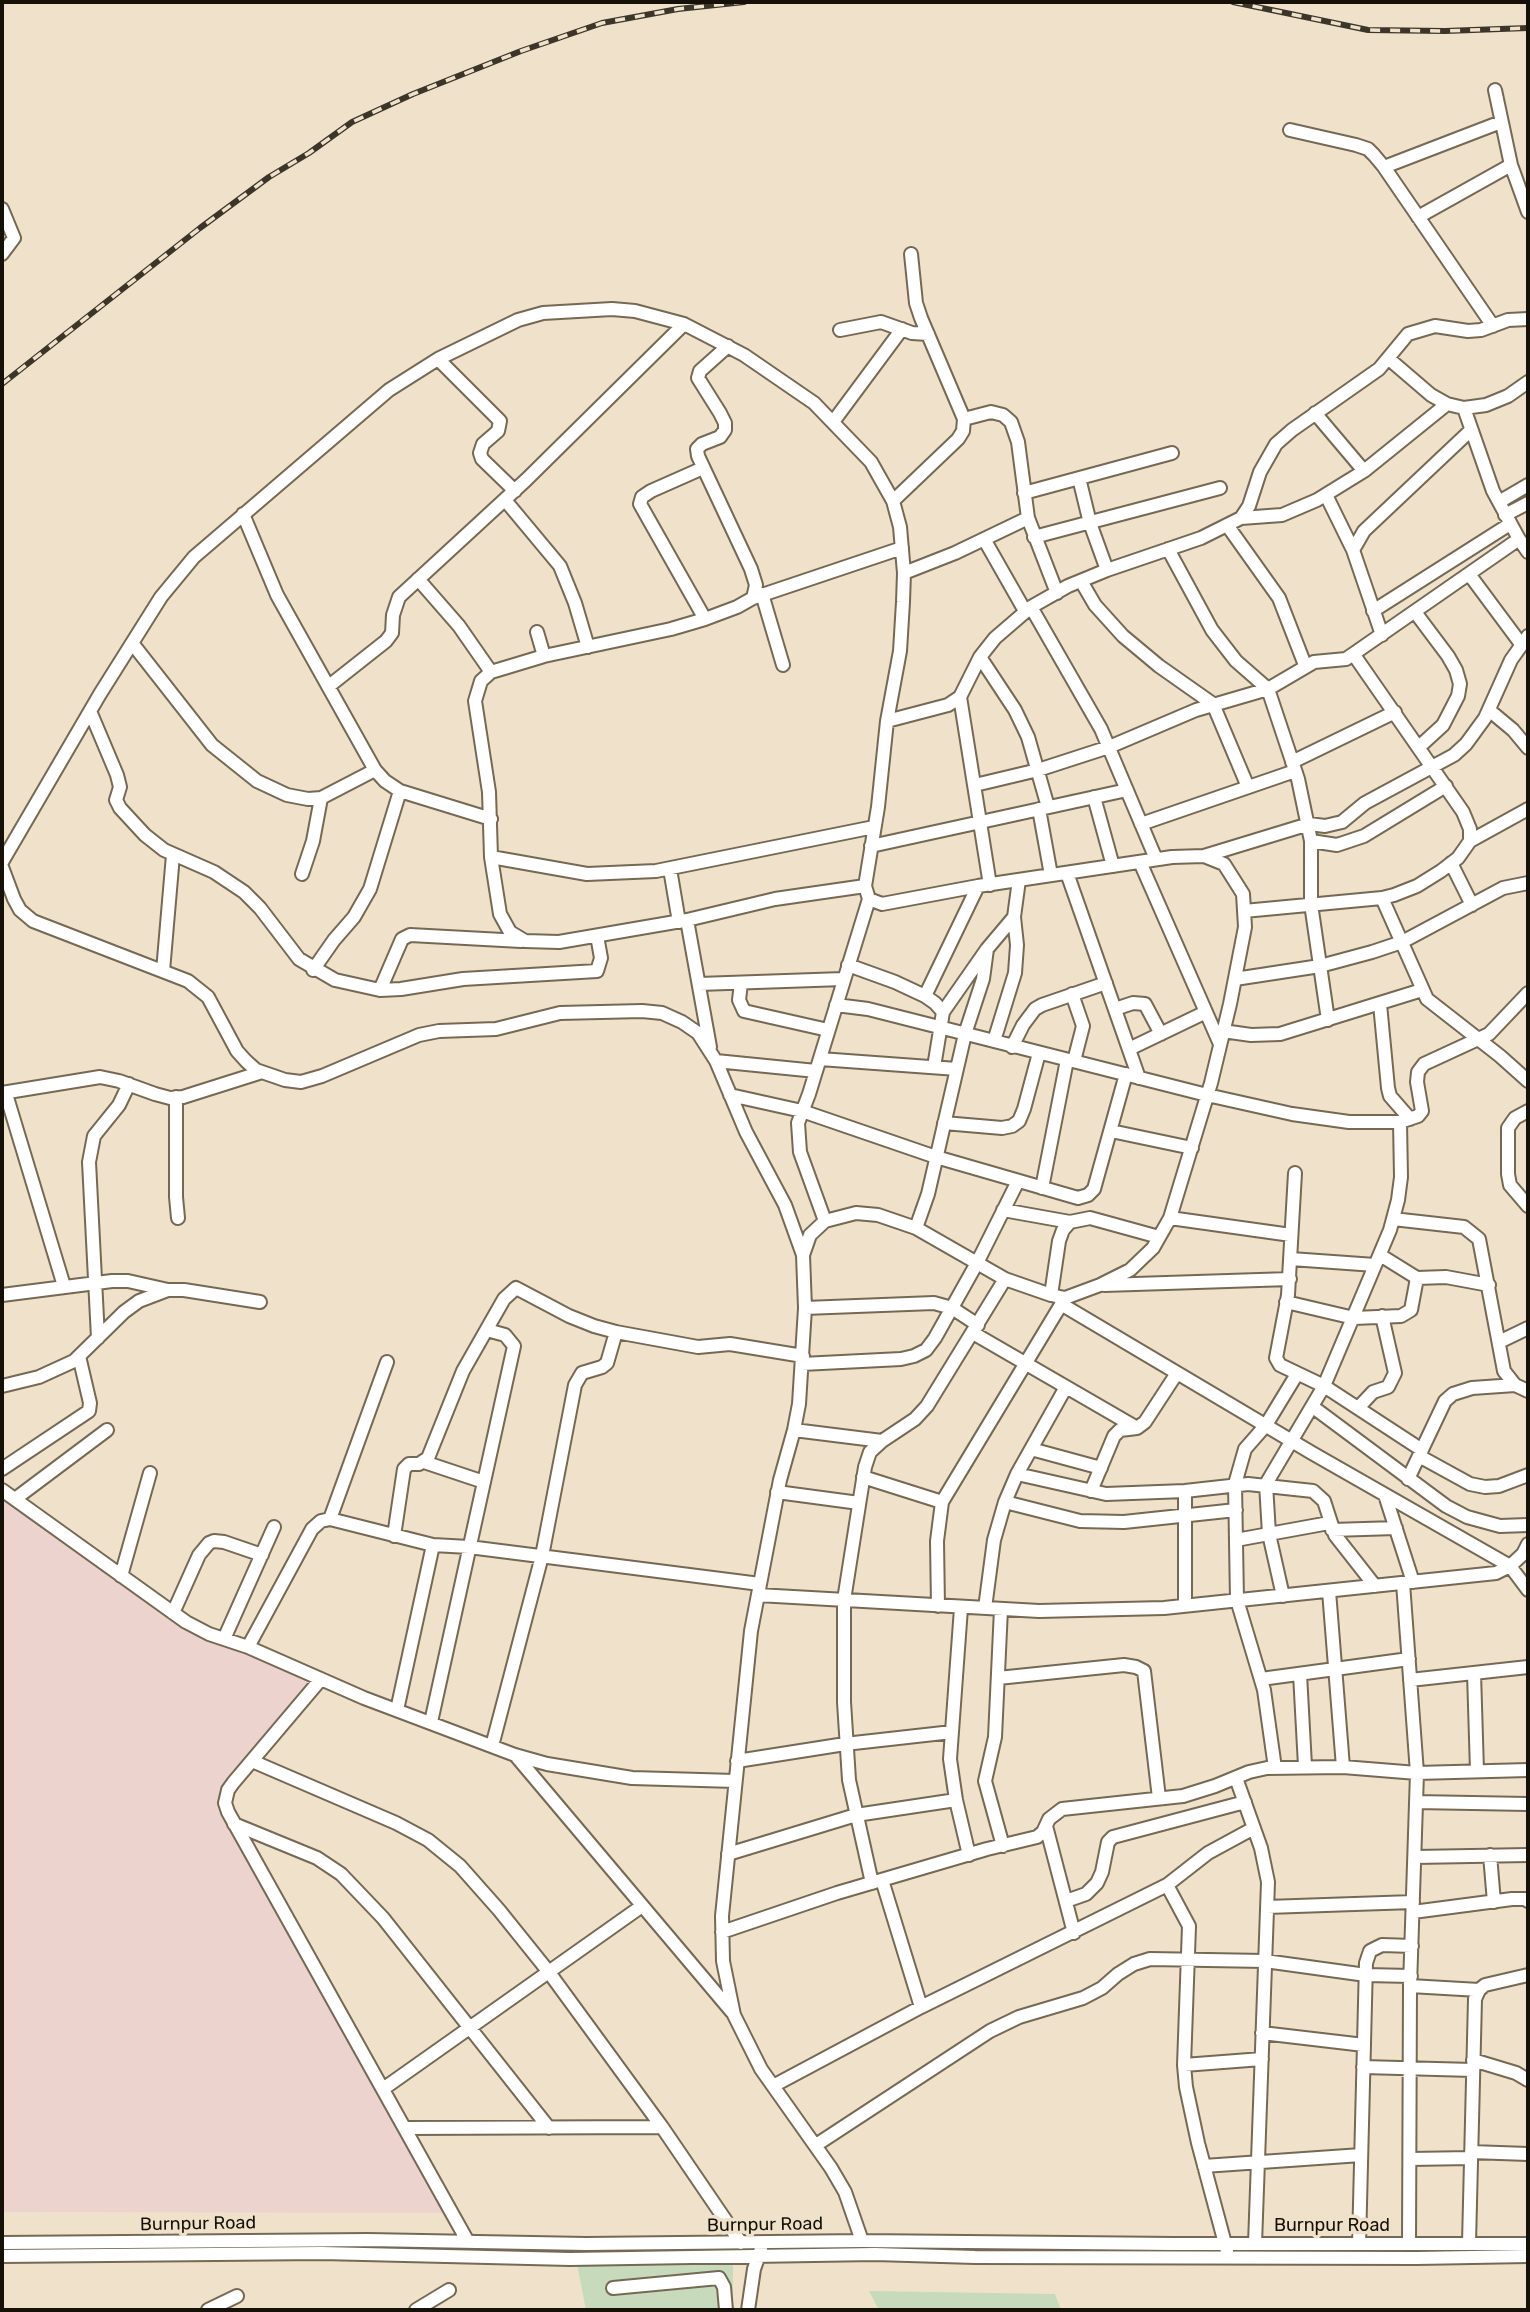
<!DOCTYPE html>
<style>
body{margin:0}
#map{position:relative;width:1530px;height:2312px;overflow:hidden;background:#f0e2ca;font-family:Rubik,sans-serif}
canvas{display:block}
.frame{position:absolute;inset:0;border:4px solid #151108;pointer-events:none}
</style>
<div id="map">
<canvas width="1530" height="2312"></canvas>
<div class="frame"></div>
</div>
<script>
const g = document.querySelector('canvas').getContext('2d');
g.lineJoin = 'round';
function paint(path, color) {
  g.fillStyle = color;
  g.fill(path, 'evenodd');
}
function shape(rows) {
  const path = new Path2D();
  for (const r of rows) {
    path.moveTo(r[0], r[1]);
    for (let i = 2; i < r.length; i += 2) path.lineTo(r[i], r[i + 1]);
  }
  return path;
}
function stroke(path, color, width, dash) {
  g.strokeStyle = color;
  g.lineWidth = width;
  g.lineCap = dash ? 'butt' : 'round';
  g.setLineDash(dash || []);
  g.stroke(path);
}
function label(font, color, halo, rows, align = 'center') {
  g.font = font + ' Rubik,sans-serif';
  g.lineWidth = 7;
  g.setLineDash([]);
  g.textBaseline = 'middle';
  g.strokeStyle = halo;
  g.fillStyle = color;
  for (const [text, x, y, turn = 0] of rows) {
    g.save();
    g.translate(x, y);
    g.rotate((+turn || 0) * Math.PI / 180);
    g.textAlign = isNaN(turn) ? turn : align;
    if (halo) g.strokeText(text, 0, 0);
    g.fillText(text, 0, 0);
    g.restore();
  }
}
paint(shape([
 [2,1494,192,1632,330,1678,225,1798,459,2213,2,2212]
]), '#edd3cd');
paint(shape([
 [733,2253,733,2310,586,2310,575,2254],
 [869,2291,1055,2294,1061,2310,879,2310]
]), '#c7dabc');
const minor = shape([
 [1495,90,1511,165,1528,212],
 [1290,130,1356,145,1368,149,1374,155,1384,167,1493,326],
 [1384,167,1501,122],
 [2,209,14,238,2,254],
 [1418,217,1511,165],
 [840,330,881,322,912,333,928,334],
 [728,346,700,371,698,378,720,413,725,423,725,430,720,437,702,444,697,449,698,456,751,569,756,585,753,598,737,607,705,619,671,629,544,656,491,672,481,681,475,701,489,792,491,857,500,914,510,932,525,941,559,942,687,920,775,899,865,886],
 [438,359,500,421,498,431,483,444,480,453,482,459,515,491],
 [1389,359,1431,395,1447,404,1464,408,1486,405,1508,396,1528,382],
 [1464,408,1493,491,1519,539,1528,552],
 [1315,413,1364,471],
 [964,419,991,412,1003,415,1011,422,1018,442,1028,518,1057,593],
 [833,422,902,329],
 [703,468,651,491,642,497,640,504,705,619],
 [1079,478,1090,523,1107,570],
 [1024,493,1172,453],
 [1326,495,1353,550],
 [505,500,560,566,575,603,588,647],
 [893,501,958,439,963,431,964,419,921,318,916,303,911,254],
 [1499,502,1528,485],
 [243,514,277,595,375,770,385,781,400,791,491,819],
 [1505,515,1528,503],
 [1241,518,1282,515,1317,500,1364,471,1447,404],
 [1227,525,1279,598,1305,665],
 [1034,537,1220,488],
 [984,539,1025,611],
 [1168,549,1212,630,1236,661,1268,689,1298,779,1311,841,1311,904,1328,1020],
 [904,573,955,553,1028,518],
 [1469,574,1521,644],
 [418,579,459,626,491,672],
 [1081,581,1095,605,1123,636,1159,666,1213,704,1248,787],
 [762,594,783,665],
 [753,598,902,548],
 [1031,607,1101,729,1156,859],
 [1373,611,1510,524],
 [1415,612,1448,656,1456,670,1460,684,1458,696,1443,725,1419,747],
 [537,632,544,656],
 [1382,635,1353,550,1364,531,1471,430],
 [132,643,212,745,257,781,287,795,308,799,321,798,375,770],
 [980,657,1015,710,1028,737,1048,807],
 [329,686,386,641,392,633,393,615,399,597,526,480,684,324],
 [960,697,990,885],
 [1489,710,1513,730,1528,748],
 [90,711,117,775,120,787,116,800,120,808,145,835,164,850,214,872,244,892,260,908,299,959,335,980,380,990,401,989,463,979,597,971,601,958,597,936],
 [887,721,948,705,960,697,980,657,995,638,1031,607,1068,586,1107,570,1201,538,1241,518,1249,506,1260,472,1276,444,1292,430,1379,369,1408,334,1435,326,1468,331,1481,330,1508,320,1528,319],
 [1292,762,1395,712],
 [975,785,1038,770,1109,747,1196,710,1268,689,1314,662,1346,659,1519,539],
 [1094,797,1113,866],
 [1039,809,1051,875],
 [1141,824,1295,771],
 [1311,841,1337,845,1364,836,1446,786],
 [1470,841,1528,809],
 [871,846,1127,790],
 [1204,856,1309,824,1325,826,1342,822,1365,803,1454,755,1466,744,1485,718,1511,660,1528,636],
 [491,857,587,874,656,871,874,827],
 [2,862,100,694,161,597,194,557,389,390,438,359,518,320,543,313,612,309,635,311,684,324,744,355,814,403,871,462,893,501,900,527,904,573,903,602,900,651,887,721,878,807,865,886,869,899,882,904,978,886,1172,857,1204,856,1224,864,1243,894,1245,927,1230,1004,1211,1083,1170,1218,1153,1248,1130,1270,1100,1285,1065,1298,1051,1295,1005,1279,916,1228,878,1215,856,1213,825,1221,810,1235,803,1255,805,1308,799,1404,794,1430,780,1480,751,1631,722,1916,723,1961,734,2015,761,2069,831,2168,845,2192,862,2241],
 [1140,862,1220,1044],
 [1451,863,1472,905],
 [2,867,14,899,20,910,33,921,188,981,208,997,237,1051,246,1061,256,1070,285,1080,301,1082,322,1076,419,1035,439,1031,496,1029,560,1013,642,1011,662,1013,682,1022,698,1033,716,1061,746,1132,785,1205,803,1255],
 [670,869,679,922],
 [1067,873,1139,1078],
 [302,874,313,841,321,798],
 [1382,898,1427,999,1500,1056,1528,1081],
 [1244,911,1382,898,1394,895,1417,886,1441,871,1458,858,1470,841,1470,829,1463,812,1354,655],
 [687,920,710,1047],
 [848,965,895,982,925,996,935,1003,943,1012,934,1067],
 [313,970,334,940,354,917,370,889,400,791],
 [163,971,173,855],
 [1235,979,1320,966,1372,952,1402,942,1503,888,1528,883],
 [741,983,739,1000,744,1011,828,1030],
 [699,984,843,979],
 [380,990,402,939,410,935,521,941],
 [1072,994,1083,1026,1074,1061],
 [925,996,978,886],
 [1380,1004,1388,1088,1390,1096,1410,1119],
 [836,1005,868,1009,1207,1095,1292,1114,1349,1122,1400,1122,1418,1116,1422,1111,1417,1082,1418,1072,1424,1064,1489,1034,1528,993],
 [1115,1009,1133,1003,1145,1004,1161,1034],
 [943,1012,987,949,1014,917,1019,880],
 [1223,1031,1251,1035,1280,1034,1422,990],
 [994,1041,1015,973,1017,945,1014,917],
 [1012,1047,1023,1025,1035,1009,1042,1005,1106,983],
 [1129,1049,1206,1012],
 [820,1059,957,1069],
 [716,1061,816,1071],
 [2,1093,100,1077,119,1081,155,1094,170,1098,183,1097,262,1072],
 [6,1094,64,1286],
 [730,1095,802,1111,936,1157,1078,1198,1088,1195,1094,1189,1126,1074],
 [176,1097,176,1197,178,1218],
 [1528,1111,1515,1118,1508,1128,1508,1174,1510,1185,1528,1206],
 [944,1123,1002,1128,1012,1126,1019,1121,1024,1109,1039,1053],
 [1111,1131,1192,1148],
 [1295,1173,1288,1295,1276,1358,1280,1365,1324,1386,1422,1450],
 [1042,1188,1067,1060],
 [1003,1210,1070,1222],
 [1170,1218,1291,1235],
 [1393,1219,1464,1227,1479,1239,1504,1371,1515,1385,1528,1391],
 [825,1221,800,1152,798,1123,809,1094,869,899],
 [916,1228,928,1194,965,1034,983,979,987,949],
 [1380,1255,1417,1278,1446,1277,1489,1285],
 [1291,1259,1375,1265],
 [1104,1285,1290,1279],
 [2,1295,112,1281,128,1281,168,1290],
 [1051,1295,1059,1241,1063,1230,1070,1222,1090,1218,1159,1237],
 [1286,1302,1354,1318,1401,1316,1411,1310,1417,1278],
 [1061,1304,1312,1453,1510,1566,1528,1590],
 [805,1308,934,1303,952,1308,978,1325],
 [973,1333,1137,1428],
 [98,1338,89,1162,94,1136,119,1105,129,1084],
 [1499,1342,1528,1328],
 [802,1364,901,1359,914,1356,926,1350,935,1338,977,1263,1018,1181],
 [2,1386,39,1377,74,1361,124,1312,139,1301,168,1290,184,1290,260,1302],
 [1313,1407,1446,1506,1467,1517,1500,1526,1528,1525],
 [1358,1408,1373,1392,1388,1387,1395,1373,1382,1316],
 [794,1430,882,1441],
 [1031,1449,1101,1468],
 [1419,1456,1470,1484,1485,1487,1499,1486,1528,1475],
 [424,1462,484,1482],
 [2,1469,89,1411,90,1403,79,1356],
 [1017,1474,1106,1494,1185,1491,1248,1484,1313,1491,1324,1501,1335,1535,1375,1586],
 [863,1477,942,1502],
 [1408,1479,1445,1401,1453,1394,1472,1388,1515,1385],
 [2,1490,186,1622,209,1634,248,1647,364,1698,515,1755,547,1764,632,1778,735,1781],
 [1091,1491,1114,1436,1120,1430,1137,1428,1145,1422,1177,1373],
 [777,1492,859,1503],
 [1385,1495,1413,1582],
 [15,1499,107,1430],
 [1005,1502,1080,1521,1124,1522,1236,1510],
 [330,1519,387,1362],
 [1332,1530,1396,1528],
 [394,1536,404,1469,409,1464,419,1464,428,1458,463,1371,504,1299,516,1288,569,1316,594,1326,616,1332,698,1347,730,1344,803,1356],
 [1236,1540,1329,1523],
 [121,1576,150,1473],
 [1403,1583,1417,1773,1410,1986,1409,2244],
 [1329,1591,1343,1767],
 [758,1595,1039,1611,1164,1608,1496,1573,1510,1566,1523,1554,1528,1544],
 [1283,1596,1269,1534,1266,1484,1324,1386,1390,1230,1398,1200,1401,1177,1400,1122],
 [1185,1605,1185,1491],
 [938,1606,937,1541,942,1502,1065,1298],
 [961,1608,950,1759,956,1800,969,1855],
 [985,1608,994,1540,1005,1502,1017,1474,1066,1387],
 [1001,1609,995,1737,985,1781,1003,1846],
 [173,1613,199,1555,209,1543,214,1541,224,1542,262,1555],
 [224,1639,274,1527],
 [248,1647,312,1529,321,1521,330,1519,433,1545,469,1547,760,1584],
 [1474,1673,1477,1771],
 [1300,1674,1305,1766],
 [998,1678,1124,1665,1136,1667,1144,1671,1159,1798],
 [321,1679,233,1783,228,1790,225,1803,228,1812,468,2242],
 [1261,1679,1409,1659],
 [1410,1680,1528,1667],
 [397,1710,433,1545],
 [431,1722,514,1346,505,1335,487,1330],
 [492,1746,542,1556,575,1385,582,1373,602,1367,607,1363,616,1332],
 [516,1756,732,2012],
 [252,1761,396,1823,428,1840,460,1866,499,1910,548,1971,662,2127,741,2243],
 [737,1761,845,1744,952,1732],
 [1275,1768,1264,1690,1237,1600,1235,1484,1245,1449,1266,1425,1297,1374],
 [1236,1778,1261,1848,1268,1882,1255,2244],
 [1416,1802,1528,1804],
 [234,1824,317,1858,341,1874,383,1918,549,2128],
 [1046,1826,1074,1933],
 [728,1854,856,1815,956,1800],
 [1490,1855,1494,1902],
 [1415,1857,1528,1855],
 [882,1880,921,2007],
 [872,1883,849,1780,844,1702,844,1600,865,1467,870,1452,882,1441,915,1419,927,1406,1005,1279],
 [1167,1885,1189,1926,1184,2065,1186,2087,1198,2143,1227,2251],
 [1066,1901,1086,1894,1097,1883,1102,1872,1108,1842,1113,1837,1245,1802],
 [1267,1907,1413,1902],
 [1413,1912,1512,1899,1525,1899,1528,1901],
 [722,1932,837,1893,987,1849,1037,1837,1043,1832,1049,1819,1062,1809,1183,1796,1215,1786,1249,1772,1267,1768,1343,1767,1417,1773,1528,1770],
 [1410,1986,1479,1990],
 [1262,2033,1364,2045],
 [1473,2060,1516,2073,1528,2080],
 [1184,2065,1262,2059],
 [1363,2067,1473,2070],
 [773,2086,921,2007,1167,1885,1208,1853,1254,1828],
 [383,2089,642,1906],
 [405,2128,662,2127],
 [816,2145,990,2031,1019,2017,1083,1998,1102,1988,1118,1974,1134,1964,1150,1959,1265,1961,1366,1975,1411,1976],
 [1471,2152,1528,2154],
 [1410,2159,1471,2158],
 [1204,2166,1361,2155],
 [2,2243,368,2240,586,2244,862,2241,1174,2244,1528,2244],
 [1469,2243,1475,1999,1479,1990,1485,1985,1528,1975],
 [1359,2244,1366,1963,1370,1951,1382,1945,1412,1946],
 [2,2256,322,2253,570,2259,875,2254,975,2257,1417,2258,1528,2256],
 [613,2288,719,2278,724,2287,726,2310],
 [208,2310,237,2296],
 [416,2310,449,2290],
 [748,2310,754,2269,761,2249]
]);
stroke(minor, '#756954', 16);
stroke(minor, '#fff', 12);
const rail = shape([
 [1233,2,1368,30,1445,31,1528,28],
 [2,384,200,228,269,177,309,153,352,122,413,94,521,51,602,23,678,9,744,2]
]);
stroke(rail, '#3c362a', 6);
stroke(rail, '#f0e2ca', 3.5, [10]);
label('18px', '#151108', '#f0e2ca', [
 ["Burnpur Road",198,2224,-1],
 ["Burnpur Road",765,2225,-1],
 ["Burnpur Road",1332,2226]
]);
</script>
